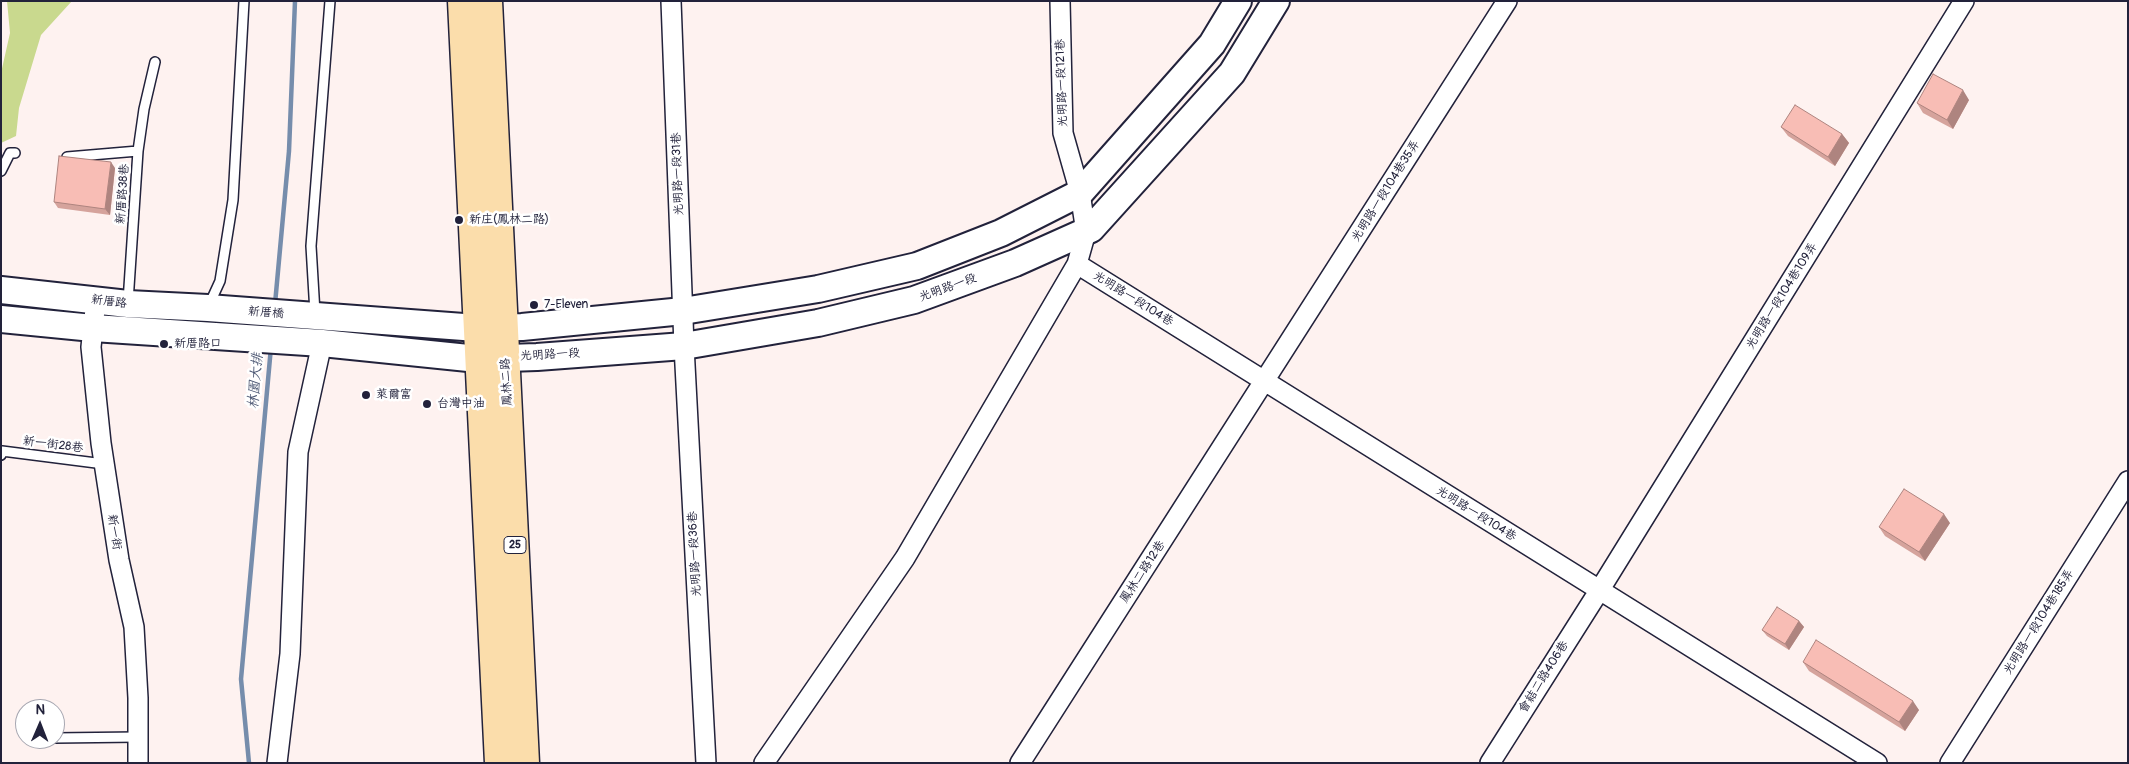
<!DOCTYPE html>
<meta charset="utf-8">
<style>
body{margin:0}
#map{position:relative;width:2129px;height:764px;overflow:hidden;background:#fef2f0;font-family:Pangolin,sans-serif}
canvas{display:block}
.frame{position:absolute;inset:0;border:2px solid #22223b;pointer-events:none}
.north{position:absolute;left:15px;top:699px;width:50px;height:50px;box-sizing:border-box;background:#fff;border:1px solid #a7a7b1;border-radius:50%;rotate:1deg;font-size:14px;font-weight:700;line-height:20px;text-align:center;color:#22223b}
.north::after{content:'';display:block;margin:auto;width:18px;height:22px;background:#22223b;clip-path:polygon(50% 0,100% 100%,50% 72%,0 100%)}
</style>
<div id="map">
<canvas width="2129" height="764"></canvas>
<div class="frame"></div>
<div class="north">N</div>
</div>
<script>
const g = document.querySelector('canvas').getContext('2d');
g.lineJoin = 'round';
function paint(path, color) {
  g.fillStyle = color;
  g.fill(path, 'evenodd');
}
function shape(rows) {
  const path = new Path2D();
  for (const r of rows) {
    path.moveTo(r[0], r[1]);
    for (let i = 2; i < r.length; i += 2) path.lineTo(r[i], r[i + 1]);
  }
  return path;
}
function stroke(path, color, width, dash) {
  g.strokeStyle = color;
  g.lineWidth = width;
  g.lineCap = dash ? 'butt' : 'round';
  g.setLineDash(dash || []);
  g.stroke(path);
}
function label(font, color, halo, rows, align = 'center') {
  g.font = font + ' Pangolin,"LXGW WenKai TC",sans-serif';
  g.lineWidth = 5;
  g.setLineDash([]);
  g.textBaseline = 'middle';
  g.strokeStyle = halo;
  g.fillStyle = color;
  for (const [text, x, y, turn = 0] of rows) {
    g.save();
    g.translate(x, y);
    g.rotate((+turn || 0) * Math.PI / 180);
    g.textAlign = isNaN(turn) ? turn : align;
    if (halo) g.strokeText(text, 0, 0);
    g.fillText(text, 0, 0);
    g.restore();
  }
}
paint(shape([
 [7,1,72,1,41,35,19,108,16,136,1,143,1,73,10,33]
]), '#c9d98e');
stroke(shape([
 [275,304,289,151,295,1],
 [249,763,241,679,271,347]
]), '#768dac', 4.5);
const lane = shape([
 [67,157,138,151],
 [1,171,10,153,15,153],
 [128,302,138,151,144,109,155,62],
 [209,305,220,281,233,200,244,1],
 [315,313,311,246,330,1],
 [1,455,2,451,104,464],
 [55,738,138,737]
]);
const street = shape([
 [671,1,684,346,706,763],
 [1077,264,1877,763],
 [96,300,91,347,101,443,119,560,134,627,138,698,138,763],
 [277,763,290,654,298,452,322,343],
 [764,763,905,558,1077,264,1086,232,1080,193,1063,133,1060,1],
 [1020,763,1507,1],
 [1490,763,1599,591,1964,1],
 [1950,763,2128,481]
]);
const secondary = shape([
 [1,290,128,304,208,308,477,328,522,327,683,311,818,289,917,266,1001,233,1080,193,1212,44,1238,1],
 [1,319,93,328,322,343,478,359,537,357,684,346,818,323,914,300,1015,263,1091,229,1232,73,1276,1]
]);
const primary = shape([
 [462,1,499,763],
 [488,1,525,763]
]);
stroke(lane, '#22223b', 12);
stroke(street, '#22223b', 22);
stroke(secondary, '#22223b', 30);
stroke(primary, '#22223b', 31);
stroke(lane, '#fff', 9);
stroke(street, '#fff', 19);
stroke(secondary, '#fff', 26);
stroke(primary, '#fbddab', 28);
paint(shape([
 [1969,100,1953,129,1923,113,1917,103],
 [1781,127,1842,134,1849,143,1835,166,1788,136],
 [115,168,110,215,58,208,54,202],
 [1950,523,1925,561,1885,536,1879,527],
 [1799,621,1804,627,1789,650,1767,636,1762,630],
 [1803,662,1919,710,1905,731,1809,671]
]), '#d5a39c');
paint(shape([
 [1963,90,1969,100,1953,129,1947,120],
 [1842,134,1849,143,1835,166,1828,157],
 [111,162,115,168,110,215,105,209],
 [1944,514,1950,523,1925,561,1919,552],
 [1799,621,1804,627,1789,650,1785,644],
 [1913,701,1919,710,1905,731,1899,722]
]), '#ae847f');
const building = shape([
 [1933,74,1963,90,1947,120,1917,103,1933,74],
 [1795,105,1842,134,1828,157,1781,127,1795,105],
 [59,156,111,162,105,209,54,202,59,156],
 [1904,489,1944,514,1919,552,1879,527,1904,489],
 [1777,607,1799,621,1785,644,1762,630,1777,607],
 [1816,640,1913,701,1899,722,1803,662,1816,640]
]);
paint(building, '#f8bdb5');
stroke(building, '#ae847f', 1);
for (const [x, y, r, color] of [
 [459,220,5,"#22223b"],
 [534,305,5,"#22223b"],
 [164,344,5,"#22223b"],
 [366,395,5,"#22223b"],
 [427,404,5,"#22223b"]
]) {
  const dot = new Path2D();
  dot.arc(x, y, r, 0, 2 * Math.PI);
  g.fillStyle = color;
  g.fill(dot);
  stroke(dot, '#fff', 2);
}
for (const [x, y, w] of [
 [515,545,22]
]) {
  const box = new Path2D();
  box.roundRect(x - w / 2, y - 8.5, w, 17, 4);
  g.fillStyle = '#fff';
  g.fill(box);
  stroke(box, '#22223b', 1);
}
label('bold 11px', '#22223b', null, [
 ["25",515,545]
]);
label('12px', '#22223b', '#fff', [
 ["光明路一段121巷",1062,83,-92],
 ["光明路一段31巷",678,174,-92],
 ["光明路一段104巷35弄",1386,191,-58],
 ["新厝路38巷",123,194,-86],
 ["光明路一段",948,288,-20],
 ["光明路一段104巷109弄",1782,296,-58],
 ["光明路一段104巷",1133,299,32],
 ["新厝路",109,302,7],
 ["新厝橋",266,313,4],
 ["光明路一段",550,355,-3],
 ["鳳林二路",507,382,-93],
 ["新一街28巷",53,445,7],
 ["光明路一段104巷",1476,514,32],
 ["新一街",114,532,81],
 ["光明路一段36巷",695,554,-93],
 ["鳳林二路12巷",1143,572,-57],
 ["光明路一段104巷185弄",2039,622,-58],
 ["會結二路406巷",1544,677,-58]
]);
label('12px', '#22223b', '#fff', [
 ["新庄(鳳林二路)",469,220],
 ["7-Eleven",544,305],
 ["新厝路口",174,344],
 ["萊爾富",376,395],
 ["台灣中油",437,404]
], 'left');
label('italic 14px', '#4c5773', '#fff', [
 ["林園大排",256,381,-85]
]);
</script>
